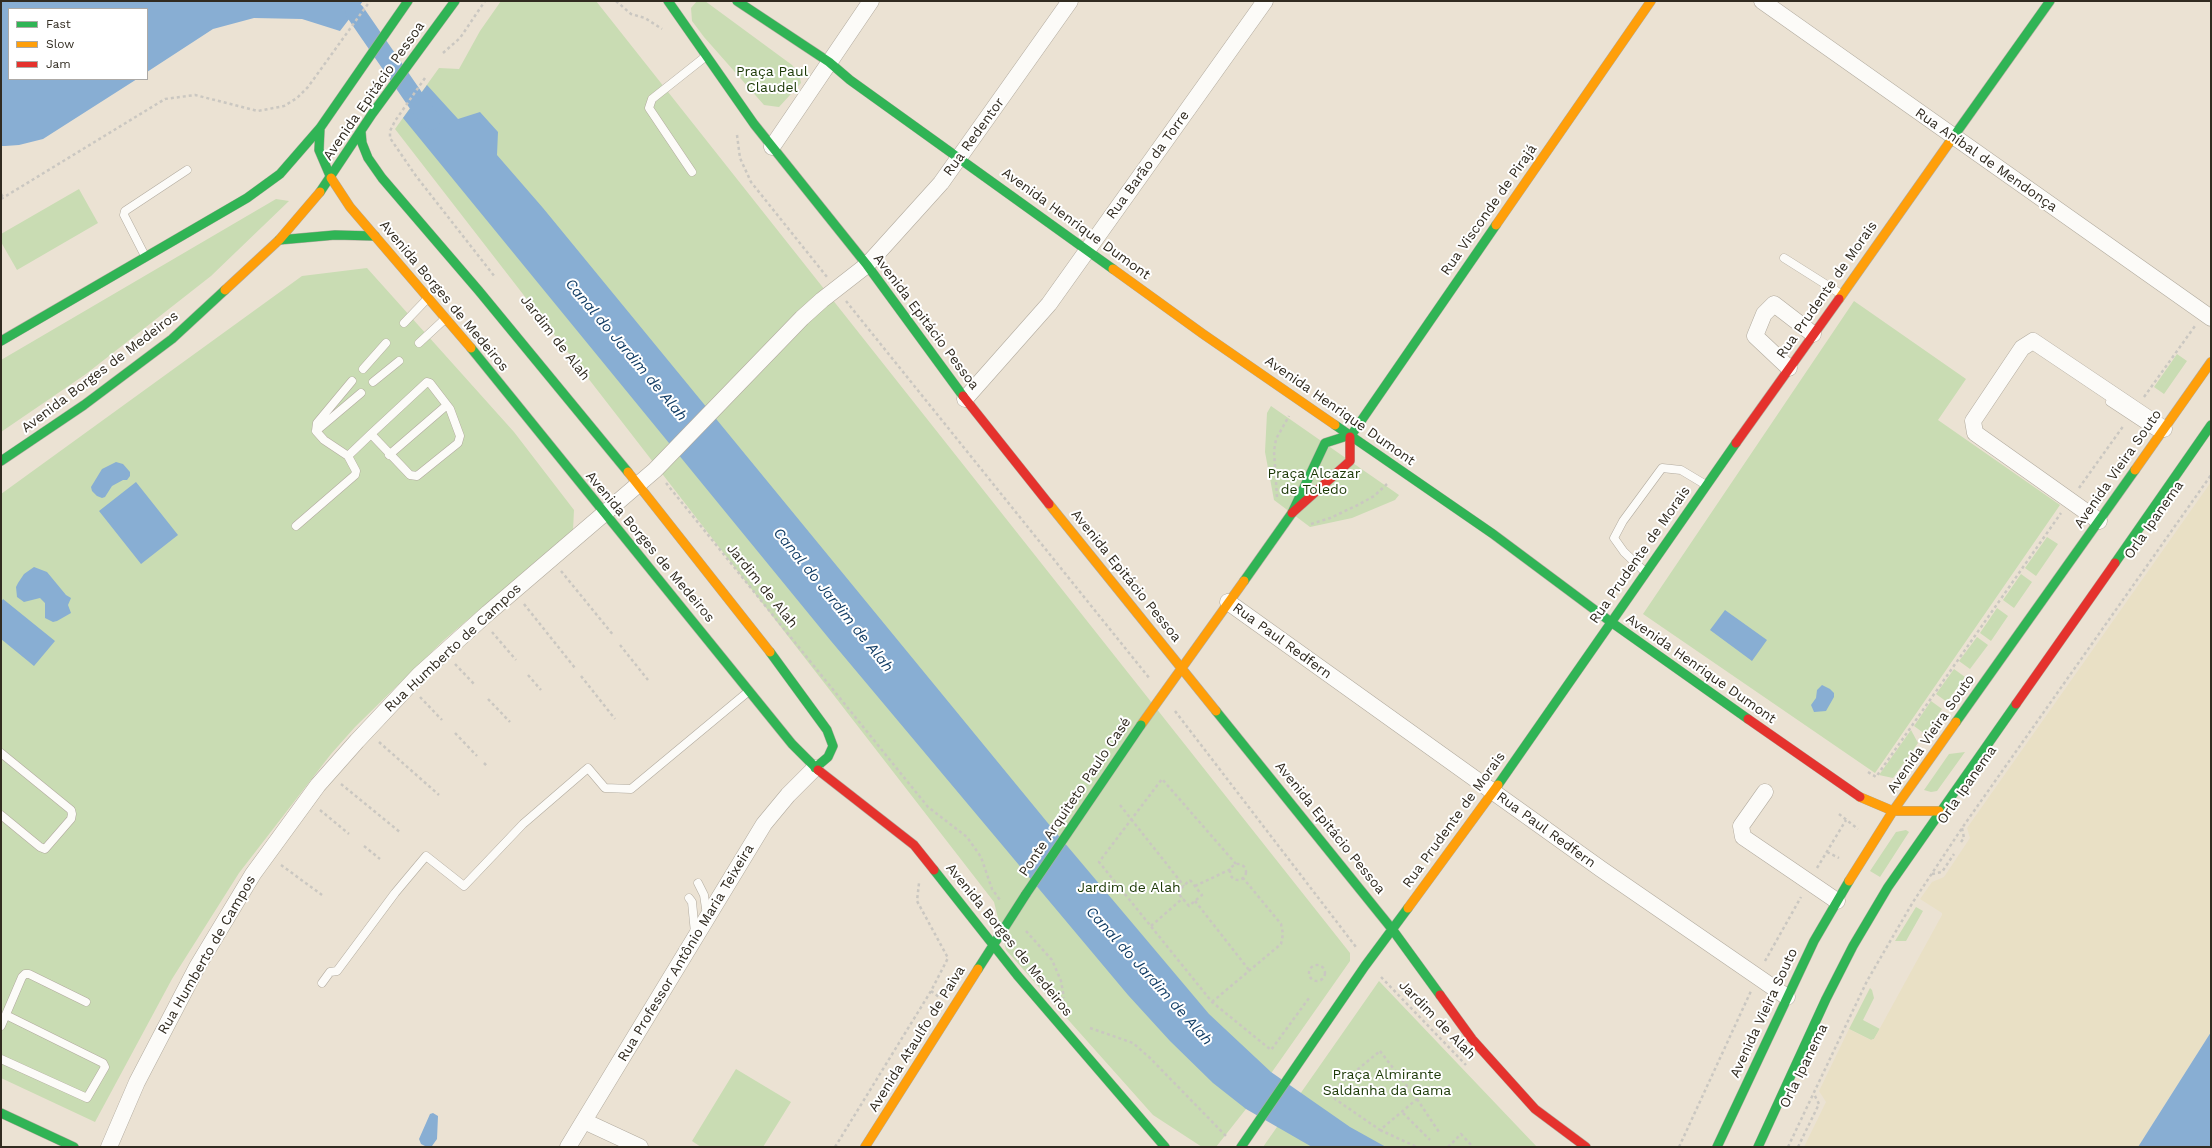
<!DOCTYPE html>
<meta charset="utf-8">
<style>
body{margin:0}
#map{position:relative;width:2212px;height:1148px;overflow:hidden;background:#ebe2d3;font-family:"Work Sans",sans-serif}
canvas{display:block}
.frame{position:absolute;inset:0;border:2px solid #312b20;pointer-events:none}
.legend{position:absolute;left:8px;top:8px;width:140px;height:72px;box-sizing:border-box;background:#fff;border:1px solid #adaaa6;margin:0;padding:5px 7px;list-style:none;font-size:12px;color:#312b20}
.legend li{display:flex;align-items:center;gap:8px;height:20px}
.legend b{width:20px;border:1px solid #adaaa6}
</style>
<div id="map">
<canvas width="2212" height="1148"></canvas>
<div class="frame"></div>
<ul class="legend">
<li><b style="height:5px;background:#30b455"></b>Fast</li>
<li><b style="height:5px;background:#ff9f0a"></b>Slow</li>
<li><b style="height:5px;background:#e5322d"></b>Jam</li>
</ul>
</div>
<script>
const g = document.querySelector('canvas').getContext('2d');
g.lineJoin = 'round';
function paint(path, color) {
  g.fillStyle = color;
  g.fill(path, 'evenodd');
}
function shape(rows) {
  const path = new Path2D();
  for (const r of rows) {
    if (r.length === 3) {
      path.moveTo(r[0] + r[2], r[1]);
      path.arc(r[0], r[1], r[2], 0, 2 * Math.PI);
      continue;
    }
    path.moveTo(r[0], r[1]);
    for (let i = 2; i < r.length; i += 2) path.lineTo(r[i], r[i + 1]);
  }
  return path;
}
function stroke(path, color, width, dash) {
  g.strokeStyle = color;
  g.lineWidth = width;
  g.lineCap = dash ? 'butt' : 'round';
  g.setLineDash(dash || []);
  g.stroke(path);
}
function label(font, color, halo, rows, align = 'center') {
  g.font = font + ' "Work Sans",sans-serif';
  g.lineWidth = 4;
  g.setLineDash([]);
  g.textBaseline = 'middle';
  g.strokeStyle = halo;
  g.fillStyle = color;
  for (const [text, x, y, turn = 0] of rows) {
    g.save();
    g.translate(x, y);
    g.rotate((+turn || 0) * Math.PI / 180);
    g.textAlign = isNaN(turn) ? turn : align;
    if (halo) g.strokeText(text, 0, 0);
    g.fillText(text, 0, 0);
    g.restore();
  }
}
paint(shape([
 [501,1,596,1,1350,953,1350,961,1246,1109,1216,1147,1202,1147,1153,1115,1006,950,994,902,395,129,439,68,459,69,480,31],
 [697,1,705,1,792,65,799,74,801,83,779,107,764,105,704,37,692,21,691,8],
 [79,189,98,223,17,270,1,242,1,234],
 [276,199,289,201,211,276,86,374,1,432,1,360],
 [367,268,514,432,574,510,573,530,444,640,355,727,331,754,239,873,172,979,95,1122,1,1078,1,494,302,276],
 [1854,301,1966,379,1938,420,2060,505,1875,773,1643,614],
 [2177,354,2187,361,2164,394,2154,387],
 [1271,406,1350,461,1399,495,1395,500,1352,518,1310,527,1274,500,1265,452,1267,413],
 [2047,537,2058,544,2036,576,2025,568],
 [2021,574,2032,582,2014,608,2003,600],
 [1997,608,2008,616,1991,641,1980,633],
 [1977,637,1988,645,1970,669,1959,661],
 [1954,669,1965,677,1947,702,1936,694],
 [1931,701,1942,709,1925,734,1914,726],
 [1911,730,1918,743,1893,778,1879,775],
 [1965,752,1937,791,1931,792,1924,790,1949,754],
 [1906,830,1909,832,1880,877,1870,871,1896,832],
 [1916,907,1923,911,1906,941,1895,941],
 [1379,981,1537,1147,1263,1147],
 [1870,988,1872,990,1874,998,1863,1020,1880,1029,1874,1039,1871,1040,1849,1029],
 [736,1069,791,1102,763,1147,701,1147,692,1141]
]), '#c9dcb3');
paint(shape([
 [2211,482,2211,1032,2138,1147,1804,1147,1826,1102,1819,1091,1849,1029,1871,1040,1874,1039,1942,915,1942,913,1920,899,1932,882,1944,877,1970,838,1967,828]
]), '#e9e0c5');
paint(shape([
 [1,1,363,1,340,31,302,19,254,18,213,29,147,72,147,9,9,9,9,79,137,79,43,139,19,145,5,146,1,146],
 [427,85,458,119,480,112,498,132,497,155,543,208,1047,822,1209,1014,1271,1072,1350,1127,1386,1147,1312,1147,1246,1109,1213,1083,1170,1041,1128,995,831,641,403,118],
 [116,462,123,464,130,472,130,476,127,480,123,480,112,486,105,497,102,498,97,496,92,491,91,487,102,469],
 [136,482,178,535,141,564,99,511],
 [34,567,47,572,66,595,71,598,68,605,71,613,57,621,53,622,45,618,45,603,40,598,24,602,17,597,16,587,18,583,24,574],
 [3,599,55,641,34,666,1,639,1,602],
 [1725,610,1767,640,1752,661,1710,630],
 [1822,685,1830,689,1834,693,1834,697,1826,711,1814,712,1811,705,1816,698,1817,690],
 [2211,1032,2211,1147,2138,1147],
 [433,1113,438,1116,437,1139,432,1146,425,1146,421,1144,419,1139,430,1114]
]), '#88aed3');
stroke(shape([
 [355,12,419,105,431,120]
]), '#88aed3', 19);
const lane = shape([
 [692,172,649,108,652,99,705,57],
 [145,256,124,215,125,211,187,170],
 [1784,258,1841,294],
 [404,323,428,298],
 [419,343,446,318],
 [363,369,386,343],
 [373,382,399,361],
 [2110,402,2154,431],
 [316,431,361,393],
 [389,455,447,405],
 [348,456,371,434,427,382,430,383,450,409,460,436,458,443,417,476,410,475,371,434],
 [296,526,355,475,356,471,348,456,324,440,316,431,317,423,352,381],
 [1644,571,1624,552,1614,538,1623,521,1662,468,1681,470,1706,485],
 [1,753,71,810,72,814,71,819,45,849,40,847,1,815],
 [698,883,704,895,707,915],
 [689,898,692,902,695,933],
 [322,983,330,972,337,971,395,893,426,856,464,886,523,824,588,768,605,788,631,789,749,691],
 [1,1026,22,977,25,974,29,974,86,1002],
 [1,1059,87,1098,105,1067,103,1063,6,1015]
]);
const street = shape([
 [1762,1,2211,318],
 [772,147,871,1],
 [1789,368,1755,336,1764,314,1774,304,1813,334],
 [965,399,1049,304,1265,1],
 [2099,521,1975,433,1973,421,2022,348,2033,341,2164,429],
 [1228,602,1601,869,1787,997],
 [1765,792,1741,826,1743,837,1837,901],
 [584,1121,640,1147],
 [109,1147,137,1082,197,967,253,874,318,785,357,741,419,675,488,613,655,470,802,318,822,300,867,265,941,183,1070,1],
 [568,1147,764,824,788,795,815,768]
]);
const fast = shape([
 [668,1,754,124,867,265,963,396],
 [737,1,829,62,850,80,1113,269],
 [320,128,319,150,331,178],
 [361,132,362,143,368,158,382,178,479,291,628,472],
 [1949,143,2050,1],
 [320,192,372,114,455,1],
 [279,240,335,235,375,236],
 [1,341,247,198,280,174,320,128,408,1],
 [471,348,792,744,818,770],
 [1335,425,1493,534,1611,622,1748,719],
 [1350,437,1496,225],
 [1,461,84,405,172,339,225,290],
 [2115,563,2211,425],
 [1244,581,1292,513,1325,443,1350,435],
 [770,652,827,730,833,746,828,757,815,768],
 [1216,711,1392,929,1440,995],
 [1956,722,2135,470],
 [1498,785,1736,443],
 [934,870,1017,975,1165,1147],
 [978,969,1026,894],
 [1,1113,74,1147],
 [1241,1147,1365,966,1408,908],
 [1717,1147,1814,941,1849,881],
 [1758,1147,1826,999,1853,946,1888,887,2016,704]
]);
const slow = shape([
 [331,178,350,207,471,348],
 [1496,225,1651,1],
 [1113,269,1203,334,1335,425],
 [225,290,279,240,320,192],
 [1839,299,1949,143],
 [2135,470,2211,362],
 [628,472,770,652],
 [1049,504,1216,711],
 [1141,725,1244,581],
 [1860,797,1893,811,1939,811],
 [1849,881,1893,811,1956,722],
 [1408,908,1498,785],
 [865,1147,978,969]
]);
const jam = shape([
 [963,396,1049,504],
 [1736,443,1839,299],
 [1292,513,1350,461,1350,437],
 [2016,704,2115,563],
 [1748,719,1860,797],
 [818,770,914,845,934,870],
 [1440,995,1472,1039,1535,1109,1586,1147]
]);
stroke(lane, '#b1aa9e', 9);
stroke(street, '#b1aa9e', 17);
stroke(fast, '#b1aa9e', 10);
stroke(slow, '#b1aa9e', 10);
stroke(jam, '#b1aa9e', 10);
stroke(shape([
 [616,1,631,14,645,18,662,29],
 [443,53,460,38,485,1],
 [425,78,395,121,390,131,390,138,416,176,495,277],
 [737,135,740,158,751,182,827,277],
 [1,194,3,197],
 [1,199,165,99,195,95,258,111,284,106,297,98,308,87,370,1],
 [846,301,1150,679],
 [2144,397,2195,326],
 [666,483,928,807,967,837,981,857,992,889,1000,900],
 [2079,488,2124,425],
 [1277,497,1274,451,1276,439,1289,416],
 [1311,524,1330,518,1358,505,1374,496,1387,484],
 [561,571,614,636],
 [524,604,575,668],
 [492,632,516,660],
 [620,645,648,680],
 [455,664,475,685],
 [528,675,541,690],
 [581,676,615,719],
 [420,697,442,720],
 [488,699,510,722],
 [1175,711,1356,947],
 [455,733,477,756],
 [379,742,439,795],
 [484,763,488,767],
 [1868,772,1876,777,2061,513],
 [341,784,401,833],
 [1120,805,1184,886],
 [320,810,349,834],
 [1839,814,1858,829],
 [1961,842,1964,838,1962,828],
 [364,846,380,859],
 [1827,852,1839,858],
 [1236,864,1162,779,1099,862,1212,1002,1271,1050,1309,998],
 [1238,872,8],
 [281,865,322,895],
 [1817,868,1846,820],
 [1932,874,1942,872,1954,854],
 [1190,880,1202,895,1189,906,1177,892,1190,880],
 [1195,886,1231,869],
 [1195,901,1249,970],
 [1151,926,1183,898],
 [1026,931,1052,960,1061,981,1064,998],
 [1765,961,1801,897],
 [1317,973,8],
 [1381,977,1466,1065],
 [931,991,939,997],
 [1212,1002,1281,944,1283,934,1281,924,1243,878],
 [1090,1028,1133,1043,1150,1058,1226,1136],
 [1380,1051,1417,1099,1380,1130,1335,1099,1334,1089,1380,1051],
 [1417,1099,1439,1132],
 [1403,1113,1430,1140],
 [1380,1130,1417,1147],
 [835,1147,931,991,948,958,917,901,919,883],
 [1448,1147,1461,1134,1473,1147],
 [1679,1147,1751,991],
 [1788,1147,1867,981,1913,902,1962,828,2211,475],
 [1798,1147,1819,1104,1814,1094]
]), '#cac7c1', 2.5, [3, 3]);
stroke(lane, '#fcfbf8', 8);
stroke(street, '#fcfbf8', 16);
stroke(fast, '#30b455', 9);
stroke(slow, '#ff9f0a', 9);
stroke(jam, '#e5322d', 9);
const fastBridge = shape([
 [1026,894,1141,725]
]);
stroke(fastBridge, '#b1aa9e', 10, []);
stroke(fastBridge, '#30b455', 9);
label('14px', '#1c3906', '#fff', [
 ["Praça Paul",772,72],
 ["Claudel",772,88],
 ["Praça Alcazar",1314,474],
 ["de Toledo",1314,490],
 ["Jardim de Alah",1129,888],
 ["Praça Almirante",1387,1075],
 ["Saldanha da Gama",1387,1091]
]);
label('14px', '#312b20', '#fff', [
 ["Avenida Epitácio Pessoa",374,91,-55],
 ["Rua Redentor",974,137,-54],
 ["Rua Aníbal de Mendonça",1986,160,35],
 ["Rua Barão da Torre",1148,165,-54],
 ["Rua Visconde de Pirajá",1489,210,-55],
 ["Avenida Henrique Dumont",1076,224,36],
 ["Rua Prudente de Morais",1827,290,-55],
 ["Avenida Borges de Medeiros",444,296,50],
 ["Avenida Epitácio Pessoa",926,322,53],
 ["Jardim de Alah",555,338,52],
 ["Avenida Borges de Medeiros",100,372,-37],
 ["Avenida Henrique Dumont",1340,411,35],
 ["Avenida Vieira Souto",2118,469,-55],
 ["Orla Ipanema",2154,520,-55],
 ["Avenida Borges de Medeiros",650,547,50],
 ["Rua Prudente de Morais",1640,555,-55],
 ["Avenida Epitácio Pessoa",1126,576,51],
 ["Jardim de Alah",762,586,51],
 ["Rua Paul Redfern",1282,641,36],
 ["Rua Humberto de Campos",453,648,-43],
 ["Avenida Henrique Dumont",1701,669,35],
 ["Avenida Vieira Souto",1931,734,-55],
 ["Orla Ipanema",1967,785,-55],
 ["Ponte Arquiteto Paulo Casé",1075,797,-56],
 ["Rua Prudente de Morais",1454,820,-54],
 ["Avenida Epitácio Pessoa",1330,828,51],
 ["Rua Paul Redfern",1546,830,36],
 ["Avenida Borges de Medeiros",1009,940,51],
 ["Rua Professor Antônio Maria Teixeira",686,953,-59],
 ["Rua Humberto de Campos",207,955,-60],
 ["Avenida Vieira Souto",1764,1013,-65],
 ["Jardim de Alah",1437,1020,46],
 ["Avenida Ataulfo de Paiva",917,1039,-58],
 ["Orla Ipanema",1804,1066,-64]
]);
label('italic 15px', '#133e66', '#fff', [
 ["Canal do Jardim de Alah",626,350,50],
 ["Canal do Jardim de Alah",833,600,51],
 ["Canal do Jardim de Alah",1149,976,48]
]);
</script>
